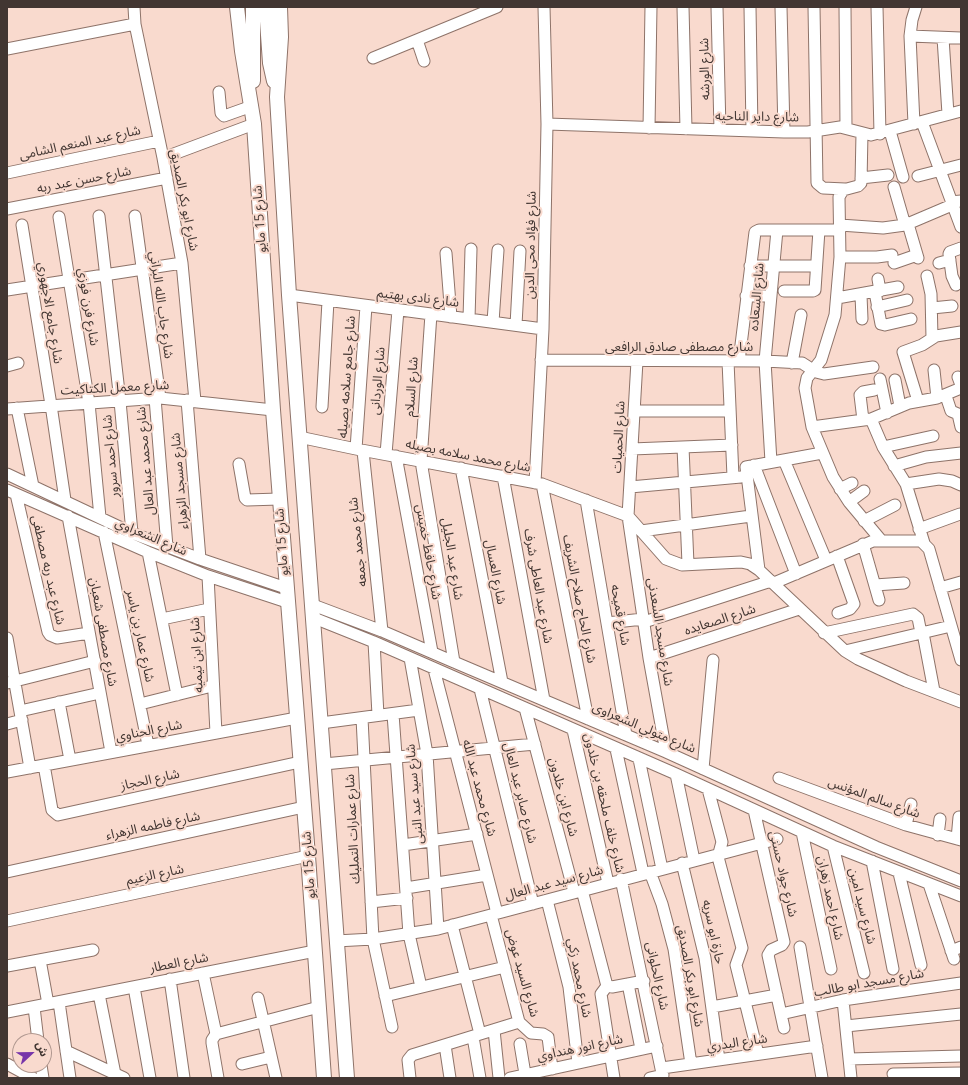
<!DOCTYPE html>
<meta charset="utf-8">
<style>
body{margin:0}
#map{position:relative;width:968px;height:1085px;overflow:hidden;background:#f9dace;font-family:"Open Sans","Noto Sans Arabic",sans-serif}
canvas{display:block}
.frame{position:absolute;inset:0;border:8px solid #423632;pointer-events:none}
.north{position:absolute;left:12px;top:1033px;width:40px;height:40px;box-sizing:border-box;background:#f9dace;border:1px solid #b09890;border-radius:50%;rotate:68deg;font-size:11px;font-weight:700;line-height:16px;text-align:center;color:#423632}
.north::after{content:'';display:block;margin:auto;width:14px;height:18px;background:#7735a9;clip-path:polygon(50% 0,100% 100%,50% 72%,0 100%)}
</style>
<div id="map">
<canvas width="968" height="1085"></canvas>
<div class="frame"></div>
<div class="north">ش</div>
</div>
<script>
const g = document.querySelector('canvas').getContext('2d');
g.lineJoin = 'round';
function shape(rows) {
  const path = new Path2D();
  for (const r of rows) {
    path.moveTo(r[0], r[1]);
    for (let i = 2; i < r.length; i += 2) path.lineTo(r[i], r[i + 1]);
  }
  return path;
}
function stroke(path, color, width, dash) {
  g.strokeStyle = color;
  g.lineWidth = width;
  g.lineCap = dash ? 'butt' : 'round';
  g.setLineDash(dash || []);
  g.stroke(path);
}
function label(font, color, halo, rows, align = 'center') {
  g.font = font + ' "Open Sans","Noto Sans Arabic",sans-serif';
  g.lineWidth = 4;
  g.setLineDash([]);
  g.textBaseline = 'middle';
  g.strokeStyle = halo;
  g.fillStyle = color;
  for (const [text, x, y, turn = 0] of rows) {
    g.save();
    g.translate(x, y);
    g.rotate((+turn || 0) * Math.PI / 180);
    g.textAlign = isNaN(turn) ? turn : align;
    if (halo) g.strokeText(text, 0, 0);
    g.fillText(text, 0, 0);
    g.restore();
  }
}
const minor = shape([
 [134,7,135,24,163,158,182,263,195,401],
 [683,7,686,129],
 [717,7,720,130],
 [750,7,752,131],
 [781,7,784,132],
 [814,7,817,183,823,188,845,189],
 [845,7,846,128],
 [877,7,880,134],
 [910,36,961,38],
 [943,38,948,114],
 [417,40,424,61],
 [7,49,135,24],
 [373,58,497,7],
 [219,92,221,113,224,116,252,106],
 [922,122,961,227],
 [547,124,784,132,808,132,840,127,871,135,961,111],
 [914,124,910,36,912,20,916,7],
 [649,128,651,7],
 [890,131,903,177],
 [862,133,861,183,858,186,843,190,839,197,840,257,835,315,821,360,807,378,805,388,812,427,833,477,849,502,880,539],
 [163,158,254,124],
 [7,173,159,141],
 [918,176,961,165],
 [861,178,888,175],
 [894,187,905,225],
 [951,202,961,201],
 [7,209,167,178],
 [99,216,120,401,132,533],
 [135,216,160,398],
 [59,217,89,403,100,517],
 [908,224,918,258],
 [22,225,51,405,65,500],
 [840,225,883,228,905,225,952,205],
 [446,253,451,317],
 [840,257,877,257,892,255],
 [894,263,917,255],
 [939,263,950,260],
 [750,266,816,266],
 [927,276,931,294,932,338],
 [878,279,880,291],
 [956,285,952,276,949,254,950,252,961,248],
 [7,290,182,263],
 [784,291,813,291,815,290,819,230],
 [875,292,881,324,885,325,911,319],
 [289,295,543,329],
 [861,295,862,319],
 [746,296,771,296],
 [837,298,898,287],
 [877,307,907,300],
 [932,308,952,306],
 [431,314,421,461,454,662],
 [469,319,471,249],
 [493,322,498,250],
 [516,325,520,251],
 [541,360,765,361,802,363,816,372,824,374,873,367],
 [637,361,628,516,649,658,666,752],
 [728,361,733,477],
 [739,361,755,232,759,230,840,230],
 [792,363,801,315],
 [7,366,18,363],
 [934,370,937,398],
 [958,377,961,385],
 [880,379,887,413],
 [895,380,900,406],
 [946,396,951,411,958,414,961,427],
 [155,398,167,547],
 [187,400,200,559],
 [918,401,903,352,922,345,936,336,961,332],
 [322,407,328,301],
 [17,408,33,486],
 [7,409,160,398,273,410],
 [634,411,730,411],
 [871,419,883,447,906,484,924,543],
 [863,420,860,395,863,392,874,390],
 [812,427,871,419,909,403,937,398,961,388],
 [299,437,356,449,542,484,628,516],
 [683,447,688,564],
 [883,447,933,436],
 [356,449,366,306],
 [632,449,732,445],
 [363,451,382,631],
 [386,454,398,310],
 [396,456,432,652],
 [784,460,826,560],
 [771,462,765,361,777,230],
 [239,464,245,498,247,500,279,499],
 [754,465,796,574],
 [894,466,926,457,961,453],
 [461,468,502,682],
 [7,474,132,533,200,559,286,588],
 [503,476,544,700],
 [535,483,543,329,547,124,544,7],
 [542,484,588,719],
 [906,484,939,479,952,481,961,485],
 [630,487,741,477],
 [840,489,852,483],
 [7,490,148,552,208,576,287,602],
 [16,494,48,632,50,635,57,638,89,633],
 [586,500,626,735],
 [849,502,864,491],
 [68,516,111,752],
 [628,516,666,559,682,565,741,562,750,564,759,570,845,651,858,659,906,681,961,702],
 [864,521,895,505],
 [919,529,960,514],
 [641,531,751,516],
 [104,532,148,745],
 [863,544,879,600],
 [148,552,177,695],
 [837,556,854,604,850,609,838,613],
 [759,570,746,467,822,453],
 [208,576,216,733],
 [774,583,873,541,921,541,929,549,961,660],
 [875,585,904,583],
 [940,588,961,582],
 [313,605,382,631,454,662,666,752,876,847,961,881],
 [314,618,374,642,676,774,833,846,961,896],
 [162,619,209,609],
 [644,622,771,581],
 [607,623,643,619],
 [824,633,913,614,918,618,921,633],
 [923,633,934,691],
 [7,638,30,768],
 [374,642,378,715],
 [845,651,951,626],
 [410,658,427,754,438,929],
 [649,658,799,609],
 [434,669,497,913],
 [7,683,95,661],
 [480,689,533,904],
 [59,702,70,760],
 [140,704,212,686],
 [525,708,574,892],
 [20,711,100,693],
 [393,714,409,934,421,987],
 [362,718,373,939,392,1027],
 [321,723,419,710],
 [7,724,22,720],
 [573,730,608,883],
 [616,749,643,873],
 [639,759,662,869],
 [324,764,535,744],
 [44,765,52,810,58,815,300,762],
 [703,769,713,660],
 [7,772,297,718],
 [676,774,694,860],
 [779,778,906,825,961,840],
 [708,789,722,842,718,857,742,948,736,965,758,1054],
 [754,810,784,942,782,945,771,950,768,955,784,1028],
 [906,825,911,804],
 [802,832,831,969],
 [938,835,940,819],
 [957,839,959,817],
 [403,845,477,834],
 [833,846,864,973],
 [872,861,893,969],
 [682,863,705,958,719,1060],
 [7,872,304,807],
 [650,872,662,904,674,949,691,1064],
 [899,873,921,965],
 [621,879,663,1078],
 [929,884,954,959],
 [406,888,487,875],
 [582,890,607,986,612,987,644,981],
 [547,900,569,987,578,1063],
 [371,902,407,898],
 [491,915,519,1022,531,1033,543,1034,548,1037,552,1069],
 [7,921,308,856],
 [452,925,480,1034],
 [336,941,373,939,438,929,777,839],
 [800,947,822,1078],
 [951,951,961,947],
 [40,960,48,1004],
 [7,966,93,950],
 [203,973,216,1034],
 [170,979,184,1078],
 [628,984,641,1049],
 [607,986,601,994,614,1078],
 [134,987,150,1078],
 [99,994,115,1074],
 [385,996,505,967],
 [258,998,276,1078],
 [843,1000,851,1078],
 [59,1002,70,1078],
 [34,1007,38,1041],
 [712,1007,777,995],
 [7,1012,315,951],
 [781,1014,843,1000,961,983],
 [846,1026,961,1014],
 [494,1030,499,1078],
 [473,1037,480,1078],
 [520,1044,525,1074],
 [445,1045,450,1078],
 [66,1051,124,1078],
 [849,1059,961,1056],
 [7,1064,33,1078],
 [242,1064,271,1057],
 [41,1065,43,1078],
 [662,1068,817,1046],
 [893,1074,961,1073],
 [218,1078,212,1043,212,1040,216,1034,319,1007],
 [410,1078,408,1060,412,1055,519,1022],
 [510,1078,657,1046],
 [650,1078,663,1075]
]);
const major = shape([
 [237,7,242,51,254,124,273,410,308,856,324,1078],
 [266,7,270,63,274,81],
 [280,7,281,37,277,97,289,295,347,1078],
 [253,81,253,7]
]);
stroke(minor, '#8e7369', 13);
stroke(major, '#8e7369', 16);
stroke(minor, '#fff', 11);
stroke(major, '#fff', 14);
label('13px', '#423632', '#f9dace', [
 ["شارع الورشه",705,69,-91],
 ["شارع داير الناحيه",757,117,1],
 ["شارع عبد المنعم الشامى",80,143,-12],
 ["شارع حسن عبد ربه",84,180,-11],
 ["شارع ابو بكر الصديق",184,200,79],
 ["شارع 15 مايو",260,219,-94],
 ["شارع فؤاد محى الدين",531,245,-89],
 ["شارع السعاده",757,297,-85],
 ["شارع نادى بهتيم",418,298,7],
 ["شارع جاب الله البراني",161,305,82],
 ["شارع فرن فوزي",88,307,81],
 ["شارع جامع الاجهوري",50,313,81],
 ["شارع مصطفى صادق الرافعى",679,347],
 ["شارع جامع سلامه بصيله",347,377,-86],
 ["شارع الوردانى",378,381,-85],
 ["شارع السلام",412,387,-86],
 ["شارع معمل الكتاكيت",115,388,-3],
 ["شارع الحميات",619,437,-87],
 ["شارع احمد سرور",111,456,-95],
 ["شارع محمد سلامه بصيله",468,456,11],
 ["شارع محمد عبد العال",146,461,-95],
 ["شارع مسجد الزهراء",180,481,-95],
 ["شارع الشعراوي",151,537,23],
 ["شارع 15 مايو",282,542,-94],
 ["شارع محمد جمعه",358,542,-96],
 ["شارع حافظ خميس",428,552,80],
 ["شارع عبد الجليل",452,559,81],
 ["شارع عبد ربه مصطفى",48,570,77],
 ["شارع العسال",495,572,79],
 ["شارع عبد العاطى شرف",538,586,80],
 ["شارع الحاج صلاح الشريف",579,599,79],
 ["شارع قميحه",620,615,80],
 ["شارع الصعايده",720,620,-18],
 ["شارع مصطفى شعبان",103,632,80],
 ["شارع مسجد السعدنى",660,632,81],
 ["شارع عمار بن ياسر",140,636,78],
 ["شارع ابن تيميه",197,655,-93],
 ["شارع متولي الشعراوى",644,728,23],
 ["شارع الحناوي",149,731,-11],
 ["شارع الحجاز",150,780,-12],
 ["شارع محمد عبد الله",479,788,75],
 ["شارع صابر عبد العال",520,793,76],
 ["شارع سيد عبد النبى",415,794,-95],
 ["شارع ابن خلدون",563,797,75],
 ["شارع سالم المؤنس",874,798,20],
 ["شارع خلف ملحقه بن خلدون",604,803,77],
 ["شارع فاطمه الزهراء",153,826,-12],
 ["شارع عمارات التمليك",353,829,-93],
 ["شارع 15 مايو",309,865,-94],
 ["شارع جواد حسنى",783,874,77],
 ["شارع الزعيم",155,875,-12],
 ["شارع سيد عبد العال",554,883,-15],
 ["شارع احمد زهران",830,898,78],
 ["شارع سيد امين",862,906,76],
 ["حارة ابو سريه",713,932,78],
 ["شارع العطار",179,963,-11],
 ["شارع السيد عوض",522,973,74],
 ["شارع الحلوانى",657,976,78],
 ["شارع ابو بكر الصديق",690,976,80],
 ["شارع محمد زكي",579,978,79],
 ["شارع مسجد ابو طالب",869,983,-10],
 ["شارع البدري",737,1043,-8],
 ["شارع انور هنداوي",580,1048,-12]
]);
</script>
